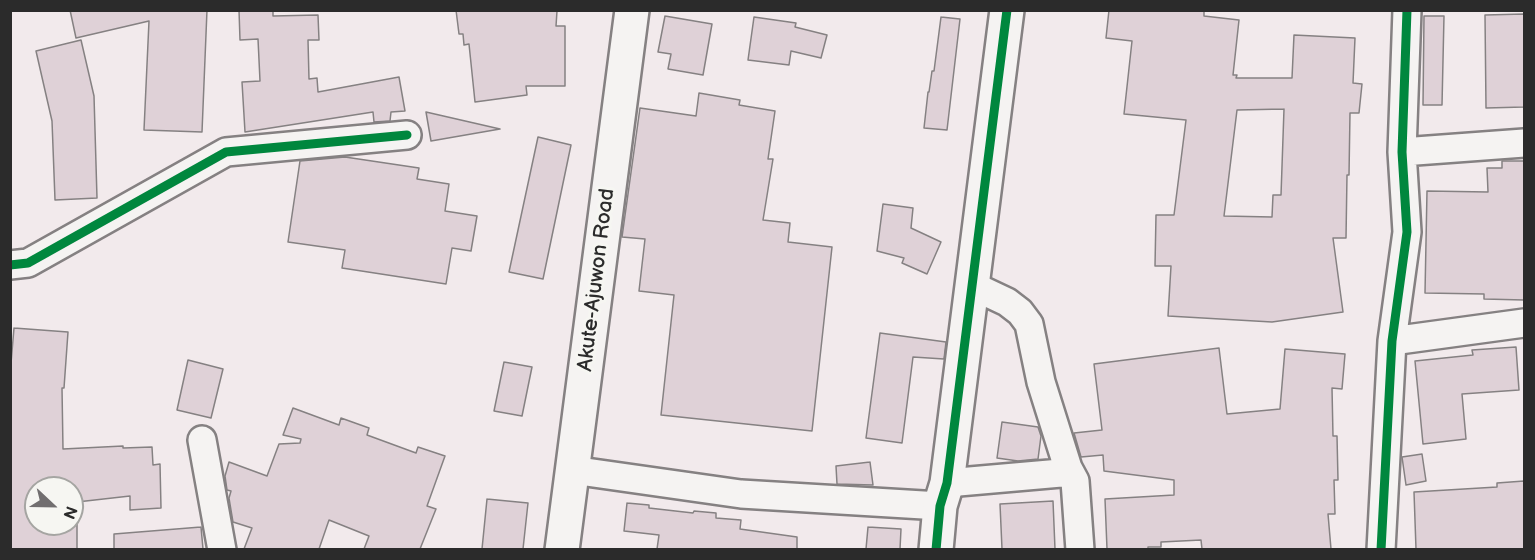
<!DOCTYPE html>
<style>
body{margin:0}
#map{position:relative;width:1535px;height:560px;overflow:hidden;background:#f2eaec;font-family:"Balsamiq Sans",sans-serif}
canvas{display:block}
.frame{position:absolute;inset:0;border:12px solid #2b2b2b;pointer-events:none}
.north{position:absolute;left:24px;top:476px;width:60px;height:60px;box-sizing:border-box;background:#f6f6f2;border:2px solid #a5a5a2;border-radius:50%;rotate:112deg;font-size:16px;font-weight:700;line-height:24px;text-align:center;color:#2b2b2b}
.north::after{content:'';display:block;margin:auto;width:21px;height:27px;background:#716e6f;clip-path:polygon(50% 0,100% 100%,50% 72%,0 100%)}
</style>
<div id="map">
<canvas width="1535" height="560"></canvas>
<div class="frame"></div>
<div class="north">N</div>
</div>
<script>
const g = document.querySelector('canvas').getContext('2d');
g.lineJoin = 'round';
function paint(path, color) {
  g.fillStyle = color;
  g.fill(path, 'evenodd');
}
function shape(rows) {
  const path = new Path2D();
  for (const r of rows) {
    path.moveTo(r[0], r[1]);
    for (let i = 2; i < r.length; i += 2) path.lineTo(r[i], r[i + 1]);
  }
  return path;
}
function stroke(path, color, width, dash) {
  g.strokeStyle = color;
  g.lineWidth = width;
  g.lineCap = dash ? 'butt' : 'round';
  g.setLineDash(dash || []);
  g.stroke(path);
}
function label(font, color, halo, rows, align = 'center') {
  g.font = font + ' "Balsamiq Sans",sans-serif';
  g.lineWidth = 6;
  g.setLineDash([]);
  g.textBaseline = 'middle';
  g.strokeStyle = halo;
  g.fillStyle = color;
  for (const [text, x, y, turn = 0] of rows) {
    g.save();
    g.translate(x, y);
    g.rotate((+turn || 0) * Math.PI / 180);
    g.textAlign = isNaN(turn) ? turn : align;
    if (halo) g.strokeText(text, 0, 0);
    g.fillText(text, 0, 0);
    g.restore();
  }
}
const building = shape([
 [70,10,207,10,202,132,144,130,149,21,76,38,70,10],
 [239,10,273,10,273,16,318,15,319,40,308,40,309,79,317,78,318,92,399,77,405,111,391,112,390,121,374,122,373,112,245,132,242,82,260,81,258,39,240,40,239,10],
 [456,10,557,11,556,26,565,26,565,86,526,86,527,95,475,102,469,44,464,45,463,34,459,34,456,10],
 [1109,10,1204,10,1204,16,1239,20,1233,75,1237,75,1236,78,1292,78,1294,35,1355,38,1353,83,1362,84,1359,113,1350,113,1349,175,1347,175,1346,238,1333,238,1343,312,1272,322,1168,316,1171,266,1155,266,1156,215,1174,215,1186,120,1124,114,1132,41,1106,38,1109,10],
 [1284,109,1281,195,1273,195,1272,217,1224,216,1237,110,1284,109],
 [1524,14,1524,107,1486,108,1485,15,1524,14],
 [665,16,712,24,703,75,668,69,671,54,658,52,665,16],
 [1424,16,1444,16,1442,105,1423,105,1424,16],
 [754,17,796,23,795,27,827,35,821,58,791,51,789,65,748,60,754,17],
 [941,17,960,19,947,130,924,128,928,92,929,92,932,71,934,71,941,17],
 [81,40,94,96,97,198,55,200,52,121,36,51,81,40],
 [699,93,740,100,739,105,775,111,768,159,773,159,763,220,790,223,788,242,832,247,812,431,661,415,674,295,639,291,645,239,622,237,640,108,696,116,699,93],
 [426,112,500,129,431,141,426,112],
 [538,137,571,145,543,279,509,272,538,137],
 [345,157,419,168,417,179,449,184,445,211,477,216,471,251,452,248,446,284,342,268,345,250,288,242,300,161,345,157],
 [1502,161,1524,161,1524,300,1484,299,1484,294,1425,293,1427,191,1488,192,1487,168,1502,168,1502,161],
 [883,204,913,208,911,228,941,242,927,274,902,263,904,258,877,251,883,204],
 [14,328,68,332,64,388,62,388,63,449,123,446,123,448,152,447,153,465,160,464,161,508,130,510,130,496,77,502,77,549,10,549,10,375,14,328],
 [36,488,72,488,72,524,36,524,36,488],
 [880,333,946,342,944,359,913,357,902,443,866,438,880,333],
 [1516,347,1519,390,1462,394,1466,439,1423,444,1415,361,1473,355,1472,350,1516,347],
 [1219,348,1227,414,1280,409,1285,349,1345,354,1342,389,1332,388,1333,436,1337,436,1338,480,1334,480,1335,514,1328,514,1331,549,1202,549,1201,540,1161,542,1161,547,1148,547,1148,549,1107,549,1105,499,1174,495,1174,480,1104,471,1103,455,1081,457,1074,433,1102,430,1094,364,1219,348],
 [188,360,223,369,211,418,177,410,188,360],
 [504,362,532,367,522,416,494,411,504,362],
 [293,408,339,425,341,418,369,428,367,435,416,453,418,447,445,456,427,506,436,509,420,549,364,549,369,536,329,520,319,549,244,549,252,528,233,522,229,498,231,491,227,490,225,476,229,462,267,476,279,444,300,443,301,439,283,435,293,408],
 [1002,422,1038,427,1041,436,1038,459,1018,461,997,458,1002,422],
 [1422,454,1426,481,1406,485,1402,457,1422,454],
 [870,462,873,485,837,484,836,466,870,462],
 [1524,481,1524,549,1416,549,1414,492,1497,487,1497,483,1524,481],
 [487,499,528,503,523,549,482,549,487,499],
 [1053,501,1055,549,1002,549,1000,504,1053,501],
 [627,503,649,505,649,508,693,513,694,511,716,513,716,518,741,520,740,529,797,537,797,549,657,549,659,535,624,531,627,503],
 [201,527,203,549,114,549,114,534,201,527],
 [868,527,901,529,900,549,866,549,868,527]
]);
paint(building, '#dfd1d7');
stroke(building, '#858182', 1.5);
const street = shape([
 [1402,152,1524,143],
 [10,265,28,263,226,152,407,135],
 [971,285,1007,302,1020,312,1029,324,1041,382,1068,468,1075,481,1080,550],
 [1392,341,1524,323],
 [202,440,222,550],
 [572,470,741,494,940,506],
 [947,483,1061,473,1068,468],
 [1381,550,1392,341,1407,232,1402,152,1407,10]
]);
const secondary = shape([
 [562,550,632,10],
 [936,550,940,506,947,483,1007,10]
]);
stroke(street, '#858182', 32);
stroke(secondary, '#858182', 38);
stroke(street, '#f5f3f2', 27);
stroke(secondary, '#f5f3f2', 33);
stroke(shape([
 [10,265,28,263,226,152,407,135],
 [936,550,940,506,947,483,1007,10],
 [1381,550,1392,341,1407,232,1402,152,1407,10]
]), '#00873e', 9);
label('21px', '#2b2b2b', '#f6f6f2', [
 ["Akute-Ajuwon Road",597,280,-83]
]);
</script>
